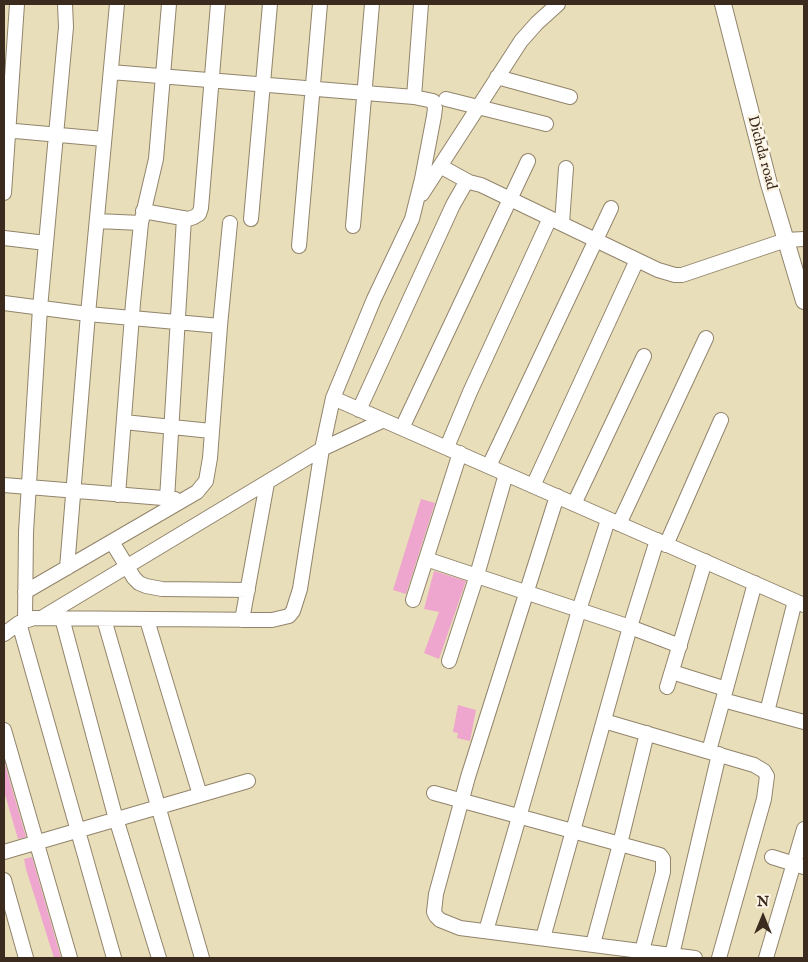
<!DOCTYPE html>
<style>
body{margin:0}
#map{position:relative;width:808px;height:962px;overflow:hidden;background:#e8deb9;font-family:"IM FELL English",serif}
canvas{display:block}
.frame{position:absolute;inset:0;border:5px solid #3b2a1e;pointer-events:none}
.north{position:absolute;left:738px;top:892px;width:50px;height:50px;-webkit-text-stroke:4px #fcf5e5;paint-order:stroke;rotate:0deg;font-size:14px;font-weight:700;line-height:20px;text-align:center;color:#3b2a1e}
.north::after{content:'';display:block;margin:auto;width:18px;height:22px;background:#3b2a1e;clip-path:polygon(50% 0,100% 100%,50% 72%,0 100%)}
</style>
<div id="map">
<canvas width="808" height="962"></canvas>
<div class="frame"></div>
<div class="north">N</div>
</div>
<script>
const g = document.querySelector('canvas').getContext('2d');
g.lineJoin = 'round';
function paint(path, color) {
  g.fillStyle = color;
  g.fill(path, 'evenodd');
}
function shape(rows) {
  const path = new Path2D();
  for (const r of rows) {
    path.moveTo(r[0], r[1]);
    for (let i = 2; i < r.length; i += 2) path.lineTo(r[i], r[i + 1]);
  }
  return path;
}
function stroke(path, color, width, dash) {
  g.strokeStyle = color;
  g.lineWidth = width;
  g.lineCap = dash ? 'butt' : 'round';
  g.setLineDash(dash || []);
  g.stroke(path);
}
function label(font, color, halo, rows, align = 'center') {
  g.font = font + ' "IM FELL English",serif';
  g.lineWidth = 5;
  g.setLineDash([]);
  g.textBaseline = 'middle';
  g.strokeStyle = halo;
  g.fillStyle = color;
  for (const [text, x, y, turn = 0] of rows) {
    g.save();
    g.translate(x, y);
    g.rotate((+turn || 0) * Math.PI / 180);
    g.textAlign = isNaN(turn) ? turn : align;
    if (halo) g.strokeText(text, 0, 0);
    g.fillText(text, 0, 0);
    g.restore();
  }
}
paint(shape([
 [421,499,435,503,406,594,393,590],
 [434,571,466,581,439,659,424,653,439,612,424,609],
 [458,705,476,710,470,741,457,738,458,733,453,732],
 [4,761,26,837,18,839,4,791],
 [32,857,61,958,54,958,26,869,24,859]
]), '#eea5ce');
const minor = shape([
 [111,72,414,97,433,101,435,108,434,116,422,179,412,219,374,299,333,398,804,605],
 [497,77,570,97],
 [414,97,421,4],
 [446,99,546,124],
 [4,130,104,139],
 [440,166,469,182],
 [4,193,17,4],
 [422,194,521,41,537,23,558,4],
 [143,211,188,219,194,217,199,214,201,208,218,4],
 [251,219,270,4],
 [97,221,141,223],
 [562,223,566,168],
 [353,226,372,4],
 [4,238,46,243],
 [299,246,320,4],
 [4,303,88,314,117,4],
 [359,410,453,205,465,184,469,182,481,185,658,270,675,275,682,275,786,240,804,239],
 [124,422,211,431],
 [402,428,528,161],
 [447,447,470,392,550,218],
 [489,466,611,208],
 [4,485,175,499],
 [533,486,637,260],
 [118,495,133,303,141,223,156,159,169,4],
 [557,496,468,777,436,894,434,912,436,916,440,920,460,928,695,958],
 [167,499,184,218],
 [574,504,644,356],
 [619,524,706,338],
 [112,542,134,578,139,583,146,586,162,589,248,590],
 [666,545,721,420],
 [426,559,630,627,680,646],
 [67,568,88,314,220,326],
 [25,592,197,492,206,481,210,458,220,326,230,223],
 [413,600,460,453],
 [43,617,322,449,382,421],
 [62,618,114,812,159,958],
 [104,619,202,958],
 [25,620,26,532,40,308,66,27,65,4],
 [147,620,200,795],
 [242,620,267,483],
 [19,623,114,958],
 [4,634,19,623,34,618,272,620,289,616,293,611,300,589,322,449,333,398],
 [449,661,477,575,506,474],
 [672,672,726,689],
 [667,687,705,561],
 [723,700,804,722],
 [767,712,795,601],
 [604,721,754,765,764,771,767,776,764,799,719,958],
 [4,730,70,958],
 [709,751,755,583],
 [434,793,660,855,663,859,663,872,642,951],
 [4,852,248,781],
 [772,857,804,867],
 [4,880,26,958],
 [486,931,579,610,608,520],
 [543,938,630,627,657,540],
 [593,944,620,844,647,733],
 [672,955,719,754],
 [766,958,804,829]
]);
const major = shape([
 [723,4,769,184,804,301]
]);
stroke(minor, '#92846c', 16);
stroke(major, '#92846c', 18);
stroke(minor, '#fff', 14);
stroke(major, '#fff', 16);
label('15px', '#3b2a1e', '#fcf5e5', [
 ["Dichda road",761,153,75]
]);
</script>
